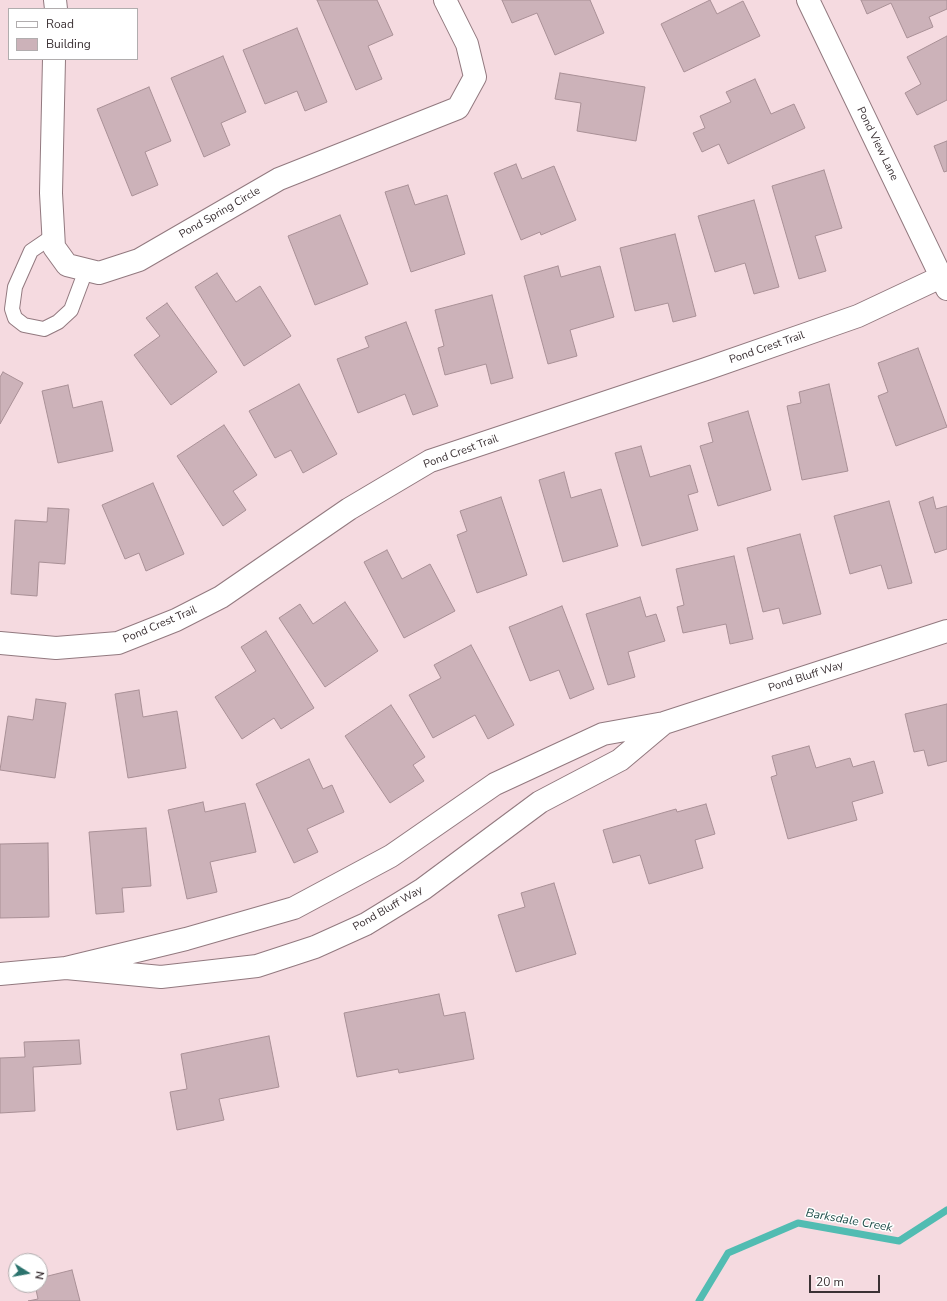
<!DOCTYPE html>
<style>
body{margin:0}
#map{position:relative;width:947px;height:1301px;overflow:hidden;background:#f5dae0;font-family:"Nunito Sans",sans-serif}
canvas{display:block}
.legend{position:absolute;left:8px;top:8px;width:130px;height:52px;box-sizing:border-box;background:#fff;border:1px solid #b1adae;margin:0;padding:5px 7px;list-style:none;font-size:12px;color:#3b3134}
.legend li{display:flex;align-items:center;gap:8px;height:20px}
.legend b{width:20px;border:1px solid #b1adae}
.north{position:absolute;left:8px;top:1253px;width:40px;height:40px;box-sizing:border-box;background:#fff;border:1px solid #b1adae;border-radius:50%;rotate:101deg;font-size:11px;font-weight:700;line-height:16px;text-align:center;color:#3b3134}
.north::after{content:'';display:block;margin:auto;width:14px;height:18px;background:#2b736d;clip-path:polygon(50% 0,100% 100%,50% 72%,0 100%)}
.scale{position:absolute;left:809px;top:1275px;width:71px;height:18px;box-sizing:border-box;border:2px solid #3b3134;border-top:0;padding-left:5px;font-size:12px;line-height:14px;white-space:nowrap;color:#3b3134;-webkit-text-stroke:3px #fff;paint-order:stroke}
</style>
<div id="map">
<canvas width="947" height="1301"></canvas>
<ul class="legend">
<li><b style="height:5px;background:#fff"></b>Road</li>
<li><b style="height:11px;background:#ccb2b9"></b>Building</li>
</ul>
<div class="north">N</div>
<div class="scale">20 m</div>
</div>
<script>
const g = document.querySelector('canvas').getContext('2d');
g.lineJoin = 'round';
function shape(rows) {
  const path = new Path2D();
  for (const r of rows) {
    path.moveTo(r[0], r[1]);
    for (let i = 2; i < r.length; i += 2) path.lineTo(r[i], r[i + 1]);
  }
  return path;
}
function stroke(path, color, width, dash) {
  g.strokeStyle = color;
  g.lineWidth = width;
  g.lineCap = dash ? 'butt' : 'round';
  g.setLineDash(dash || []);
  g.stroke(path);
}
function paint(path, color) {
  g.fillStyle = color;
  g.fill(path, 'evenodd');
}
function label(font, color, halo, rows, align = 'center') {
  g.font = font + ' "Nunito Sans",sans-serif';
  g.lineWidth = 3;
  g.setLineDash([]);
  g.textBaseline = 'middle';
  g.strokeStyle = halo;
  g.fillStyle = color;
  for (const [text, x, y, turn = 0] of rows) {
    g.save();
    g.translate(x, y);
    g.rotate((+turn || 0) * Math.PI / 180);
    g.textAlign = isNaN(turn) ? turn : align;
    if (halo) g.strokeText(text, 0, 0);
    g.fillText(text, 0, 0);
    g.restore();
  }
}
stroke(shape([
 [699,1301,728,1253,798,1223,899,1241,947,1210]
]), '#51bcb2', 7);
const building = shape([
 [317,0,377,0,393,35,368,46,382,79,356,90,317,0],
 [502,0,590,0,604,33,555,55,537,13,512,23,502,0],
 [710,0,717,14,743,1,760,36,684,72,661,24,710,0],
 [861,0,947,0,947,9,929,17,933,27,907,38,891,3,867,14,861,0],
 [297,28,327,102,305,111,297,91,265,104,243,50,297,28],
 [947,36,947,100,917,115,905,93,921,84,907,57,947,36],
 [223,56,246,112,221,123,230,145,204,157,171,78,223,56],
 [560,73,645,87,636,141,577,131,581,103,555,99,560,73],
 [755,79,771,114,794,104,805,128,728,164,719,144,702,152,693,133,705,128,700,116,731,102,726,92,755,79],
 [149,87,171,141,145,152,158,185,132,196,97,109,149,87],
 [947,141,947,171,944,172,934,146,947,141],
 [516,164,522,179,554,166,576,220,541,235,540,232,521,240,494,173,516,164],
 [824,170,842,228,815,236,826,271,799,279,772,186,824,170],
 [408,185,415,205,447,195,465,254,411,272,385,192,408,185],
 [754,200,779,287,754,294,745,263,715,272,698,216,754,200],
 [340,215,368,284,315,305,288,236,340,215],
 [675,234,696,316,673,322,668,303,635,311,620,248,675,234],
 [558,266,561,277,600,266,614,317,570,330,577,356,548,364,524,276,558,266],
 [217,273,236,302,260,286,291,336,244,366,195,287,217,273],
 [492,295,513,378,491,384,486,364,445,375,438,348,444,346,435,310,492,295],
 [167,303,217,372,171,405,134,355,160,336,146,318,167,303],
 [406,322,438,406,413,415,405,394,358,413,337,359,369,347,365,337,406,322],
 [918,348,947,427,896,446,878,396,888,392,878,363,918,348],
 [3,372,23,383,0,424,0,377,3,372],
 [299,384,337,454,303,473,291,450,275,458,249,411,299,384],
 [829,384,848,471,802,480,787,406,801,403,799,392,829,384],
 [68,385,73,408,102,401,113,451,58,463,42,391,68,385],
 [748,411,771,490,718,506,700,446,713,442,708,423,748,411],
 [224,425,257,475,233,491,246,510,223,526,177,456,224,425],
 [641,446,650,477,690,465,698,492,688,495,698,530,642,546,615,453,641,446],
 [564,472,571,498,601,489,618,546,563,562,539,480,564,472],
 [153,483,184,554,146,571,139,553,125,559,102,505,153,483],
 [501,497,527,575,477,593,457,535,467,531,460,511,501,497],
 [933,497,936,509,947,506,947,549,935,553,919,502,933,497],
 [889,501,912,583,888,589,881,565,850,574,834,516,889,501],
 [48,508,69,509,65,564,39,562,37,596,11,594,15,520,47,522,48,508],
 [800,534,821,614,783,624,779,608,763,612,747,548,800,534],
 [387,550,402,579,430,564,455,611,404,638,364,562,387,550],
 [734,556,753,639,730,644,726,624,683,633,677,607,684,605,676,569,734,556],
 [640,597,646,617,656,614,665,641,628,652,635,677,608,685,586,614,640,597],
 [345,602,378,651,325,687,279,618,300,604,313,624,345,602],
 [562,606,594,689,570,699,559,670,530,681,509,627,562,606],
 [266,631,314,708,281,729,274,718,242,739,215,697,256,671,241,647,266,631],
 [471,645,514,725,488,739,475,715,433,738,409,695,441,678,434,665,471,645],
 [139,690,143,717,177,711,186,768,128,778,115,694,139,690],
 [36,699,66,703,55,778,0,770,8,716,33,720,36,699],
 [947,704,947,761,928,766,924,750,914,752,905,714,947,704],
 [391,705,425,757,413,765,424,781,390,803,345,736,391,705],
 [809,746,816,768,850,758,853,767,874,761,883,793,852,802,857,820,788,839,771,777,777,775,772,756,809,746],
 [309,759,323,789,332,785,344,812,307,829,318,852,294,863,256,784,309,759],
 [203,802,205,812,245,803,256,852,210,862,217,892,187,899,168,810,203,802],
 [706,804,715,834,695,840,703,868,649,884,640,855,613,863,603,830,676,809,677,812,706,804],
 [146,828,151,886,122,888,124,912,96,914,89,832,146,828],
 [48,843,49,917,0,918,0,844,48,843],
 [554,883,576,954,516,972,498,915,525,907,521,893,554,883],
 [439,994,444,1016,465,1012,474,1059,399,1073,398,1069,357,1077,344,1013,439,994],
 [269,1036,279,1087,219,1099,224,1120,177,1130,170,1092,187,1089,181,1054,269,1036],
 [79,1040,81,1064,33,1067,35,1111,0,1113,0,1058,25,1057,24,1042,79,1040],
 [72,1270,80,1301,28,1301,38,1299,35,1285,40,1285,40,1278,72,1270]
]);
paint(building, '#ccb2b9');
stroke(building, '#a99096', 1);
const service = shape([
 [53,236,31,251,15,287,12,309,15,318,24,325,44,329,58,322,71,310,86,270]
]);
const minor = shape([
 [55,0,56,9],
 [808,0,947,289],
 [54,59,51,193,54,247,67,265,99,273,139,260,279,179,458,108,475,77,467,44,445,0],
 [0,643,56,648,118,643,176,620,221,597,349,509,430,461,706,369,858,316,941,277],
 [664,723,620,760,540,802,423,889,366,924,315,947,257,966,161,977,66,968,186,939,294,908,391,856,495,784,603,734,664,723,947,631],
 [0,974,66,968]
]);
stroke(service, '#92797f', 16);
stroke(minor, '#92797f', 24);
stroke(service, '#fff', 14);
stroke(minor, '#fff', 22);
label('11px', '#3b3134', '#fff', [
 ["Pond View Lane",877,144,64],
 ["Pond Spring Circle",220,213,-30],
 ["Pond Crest Trail",767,348,-19],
 ["Pond Crest Trail",461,452,-20],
 ["Pond Crest Trail",160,625,-23],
 ["Pond Bluff Way",806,677,-18],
 ["Pond Bluff Way",388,909,-30]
]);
label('italic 12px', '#1d4c48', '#fff', [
 ["Barksdale Creek",849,1221,10]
]);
</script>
